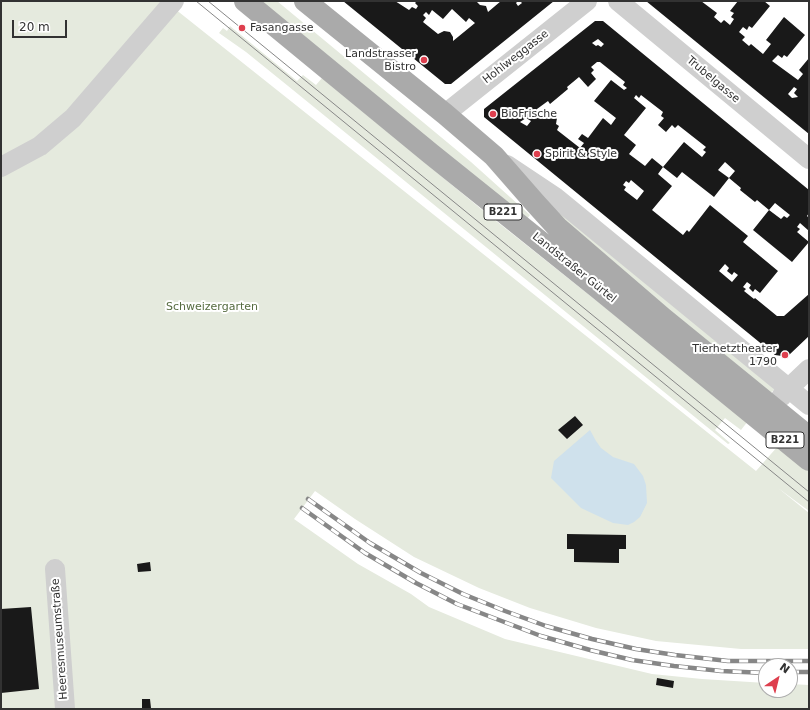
<!DOCTYPE html>
<meta charset="utf-8">
<style>
body{margin:0}
#map{position:relative;width:810px;height:710px;overflow:hidden;background:#fff;font-family:"DejaVu Sans",sans-serif}
canvas{display:block}
.frame{position:absolute;inset:0;border:2px solid #323232;pointer-events:none}
.north{position:absolute;left:758px;top:658px;width:40px;height:40px;box-sizing:border-box;background:#fff;border:1px solid #adadad;border-radius:50%;rotate:35deg;font-size:11px;font-weight:700;line-height:16px;text-align:center;color:#323232}
.north::after{content:'';display:block;margin:auto;width:14px;height:18px;background:#de3f4e;clip-path:polygon(50% 0,100% 100%,50% 72%,0 100%)}
.scale{position:absolute;left:12px;top:20px;width:55px;height:18px;box-sizing:border-box;border:2px solid #323232;border-top:0;padding-left:5px;font-size:12px;line-height:14px;white-space:nowrap;color:#323232;-webkit-text-stroke:3px #fff;paint-order:stroke}
</style>
<div id="map">
<canvas width="810" height="710"></canvas>
<div class="frame"></div>
<div class="north">N</div>
<div class="scale">20 m</div>
</div>
<script>
const g = document.querySelector('canvas').getContext('2d');
g.lineJoin = 'round';
function paint(path, color) {
  g.fillStyle = color;
  g.fill(path, 'evenodd');
}
function shape(rows) {
  const path = new Path2D();
  for (const r of rows) {
    path.moveTo(r[0], r[1]);
    for (let i = 2; i < r.length; i += 2) path.lineTo(r[i], r[i + 1]);
  }
  return path;
}
function stroke(path, color, width, dash) {
  g.strokeStyle = color;
  g.lineWidth = width;
  g.lineCap = dash ? 'butt' : 'round';
  g.setLineDash(dash || []);
  g.stroke(path);
}
function label(font, color, halo, rows, align = 'center') {
  g.font = font + ' "DejaVu Sans",sans-serif';
  g.lineWidth = 4;
  g.setLineDash([]);
  g.textBaseline = 'middle';
  g.strokeStyle = halo;
  g.fillStyle = color;
  for (const [text, x, y, turn = 0] of rows) {
    g.save();
    g.translate(x, y);
    g.rotate((+turn || 0) * Math.PI / 180);
    g.textAlign = isNaN(turn) ? turn : align;
    if (halo) g.strokeText(text, 0, 0);
    g.fillText(text, 0, 0);
    g.restore();
  }
}
paint(shape([
 [1,1,165,1,756,471,778,446,809,471,809,511,778,488,809,513,809,649,741,649,656,641,596,628,530,608,479,588,414,557,355,519,315,491,294,519,358,564,411,594,429,607,505,639,652,674,702,679,766,683,766,690,790,690,790,684,809,685,809,709,1,709],
 [259,1,277,1,471,162,530,215,527,219],
 [230,26,297,81,303,75,316,85,322,78,486,213,748,421,741,430,725,418,715,430,730,443,728,444,293,90,246,52,219,33,223,28,227,31],
 [543,199,773,385,774,390,769,394,542,202]
]), '#e5eade');
paint(shape([
 [590,430,596,441,601,448,613,457,634,464,643,476,646,485,647,503,640,517,634,522,628,525,613,523,581,508,551,478,554,461]
]), '#cfe1ec');
paint(shape([
 [343,1,395,1,409,10,412,7,416,9,418,6,415,3,417,1,478,1,477,2,480,5,486,6,488,12,501,1,518,1,516,3,518,6,522,3,520,1,554,1,451,84,445,84],
 [452,9,466,22,469,18,475,23,453,41,453,37,450,32,444,31,438,34,423,22,426,18,423,15,426,12,429,15,432,10,443,19],
 [646,1,701,1,717,13,714,17,721,23,724,20,730,25,734,19,731,17,734,13,730,11,738,1,764,1,770,6,752,28,749,26,747,30,743,27,739,32,745,37,742,40,749,46,751,44,763,54,771,44,766,40,784,17,805,35,787,57,784,55,782,58,778,55,772,61,798,80,803,74,799,70,809,58,809,86,808,88,809,89,809,134],
 [794,87,797,89,794,93,798,97,792,98,788,94],
 [595,21,603,21,809,190,809,213,807,216,809,218,809,231,800,223,797,227,800,229,797,232,809,242,792,262,753,230,769,210,781,219,784,216,787,218,790,215,775,203,769,210,757,200,755,202,740,190,741,188,729,178,735,171,725,162,718,170,729,178,714,197,682,172,677,178,663,167,684,142,702,157,706,152,703,150,706,147,678,125,675,128,672,125,666,132,658,125,664,118,661,116,663,112,641,95,639,98,636,95,634,98,646,108,624,135,636,145,629,154,645,166,652,158,663,167,658,174,672,186,652,210,683,235,687,230,689,232,710,205,748,236,743,242,778,271,760,293,755,289,753,292,749,288,751,285,747,282,743,287,746,289,744,291,754,299,755,298,777,316,784,316,809,294,809,336,789,355,782,356,775,355,484,117,484,109],
 [598,39,604,44,601,47,598,45,596,46,592,43],
 [597,62,600,62,625,82,623,85,627,88,624,90,611,80,594,101,616,118,611,125,603,118,588,138,582,134,578,139,584,143,580,148,557,130,559,126,556,124,557,118,555,115,551,114,547,114,544,119,537,114,537,109,548,101,550,104,568,89,567,87,579,77,588,87,596,79,591,73,594,70,591,67],
 [526,118,531,121,527,126,520,122],
 [631,180,644,191,637,200,624,190,626,187,623,185,626,181,629,183],
 [725,264,729,268,727,271,732,275,734,272,738,275,732,282,719,271],
 [575,416,583,425,567,439,558,430],
 [567,534,626,535,626,549,619,549,619,563,574,562,574,549,567,549],
 [150,562,151,571,138,572,137,564],
 [31,607,39,689,1,693,1,609],
 [657,678,674,681,673,688,656,685],
 [142,699,150,699,151,708,142,709]
]), '#191919');
stroke(shape([
 [618,1,809,159],
 [445,114,587,1],
 [507,165,555,197,809,405],
 [1,167,40,146,73,118,174,1],
 [781,397,789,388,809,369],
 [55,569,65,709]
]), '#cfcfcf', 20);
stroke(shape([
 [245,1,431,154,598,288,809,460],
 [305,1,445,114,494,156,536,204,557,227,664,319,809,437]
]), '#aaa', 22);
stroke(shape([
 [196,1,809,502],
 [208,1,809,492]
]), '#878787', 1);
const rail = shape([
 [308,499,370,543,421,573,463,594,505,611,546,626,592,639,636,649,675,655,728,661,809,661],
 [302,508,365,553,416,583,457,604,541,636,590,650,632,660,674,666,721,671,766,673],
 [790,672,809,672]
]);
stroke(rail, '#878787', 4.5);
stroke(rail, '#fff', 3, [9]);
for (const [x, y, r, color] of [
 [242,28,4,"#de3f4e"],
 [424,60,4,"#de3f4e"],
 [493,114,4,"#de3f4e"],
 [537,154,4,"#de3f4e"],
 [785,355,4,"#de3f4e"]
]) {
  const dot = new Path2D();
  dot.arc(x, y, r, 0, 2 * Math.PI);
  g.fillStyle = color;
  g.fill(dot);
  stroke(dot, '#fff', 1.5);
}
for (const [x, y, w] of [
 [503,212,38],
 [785,440,38]
]) {
  const box = new Path2D();
  box.roundRect(x - w / 2, y - 8, w, 16, 3);
  g.fillStyle = '#fff';
  g.fill(box);
  stroke(box, '#323232', 1);
}
label('bold 10px', '#323232', null, [
 ["B221",503,212],
 ["B221",785,440]
]);
label('11px', '#323232', '#fff', [
 ["Fasangasse",250,28],
 ["Landstrasser",416,54,"right"],
 ["Bistro",416,67,"right"],
 ["BioFrische",501,114],
 ["Spirit & Style",545,154],
 ["Tierhetztheater",777,349,"right"],
 ["1790",777,362,"right"]
], 'left');
label('11px', '#323232', '#fff', [
 ["Hohlweggasse",516,57,-38],
 ["Trubelgasse",713,80,40],
 ["Landstraßer Gürtel",574,268,39],
 ["Heeresmuseumstraße",60,639,-94]
]);
label('11px', '#566c40', '#fff', [
 ["Schweizergarten",212,307]
]);
</script>
